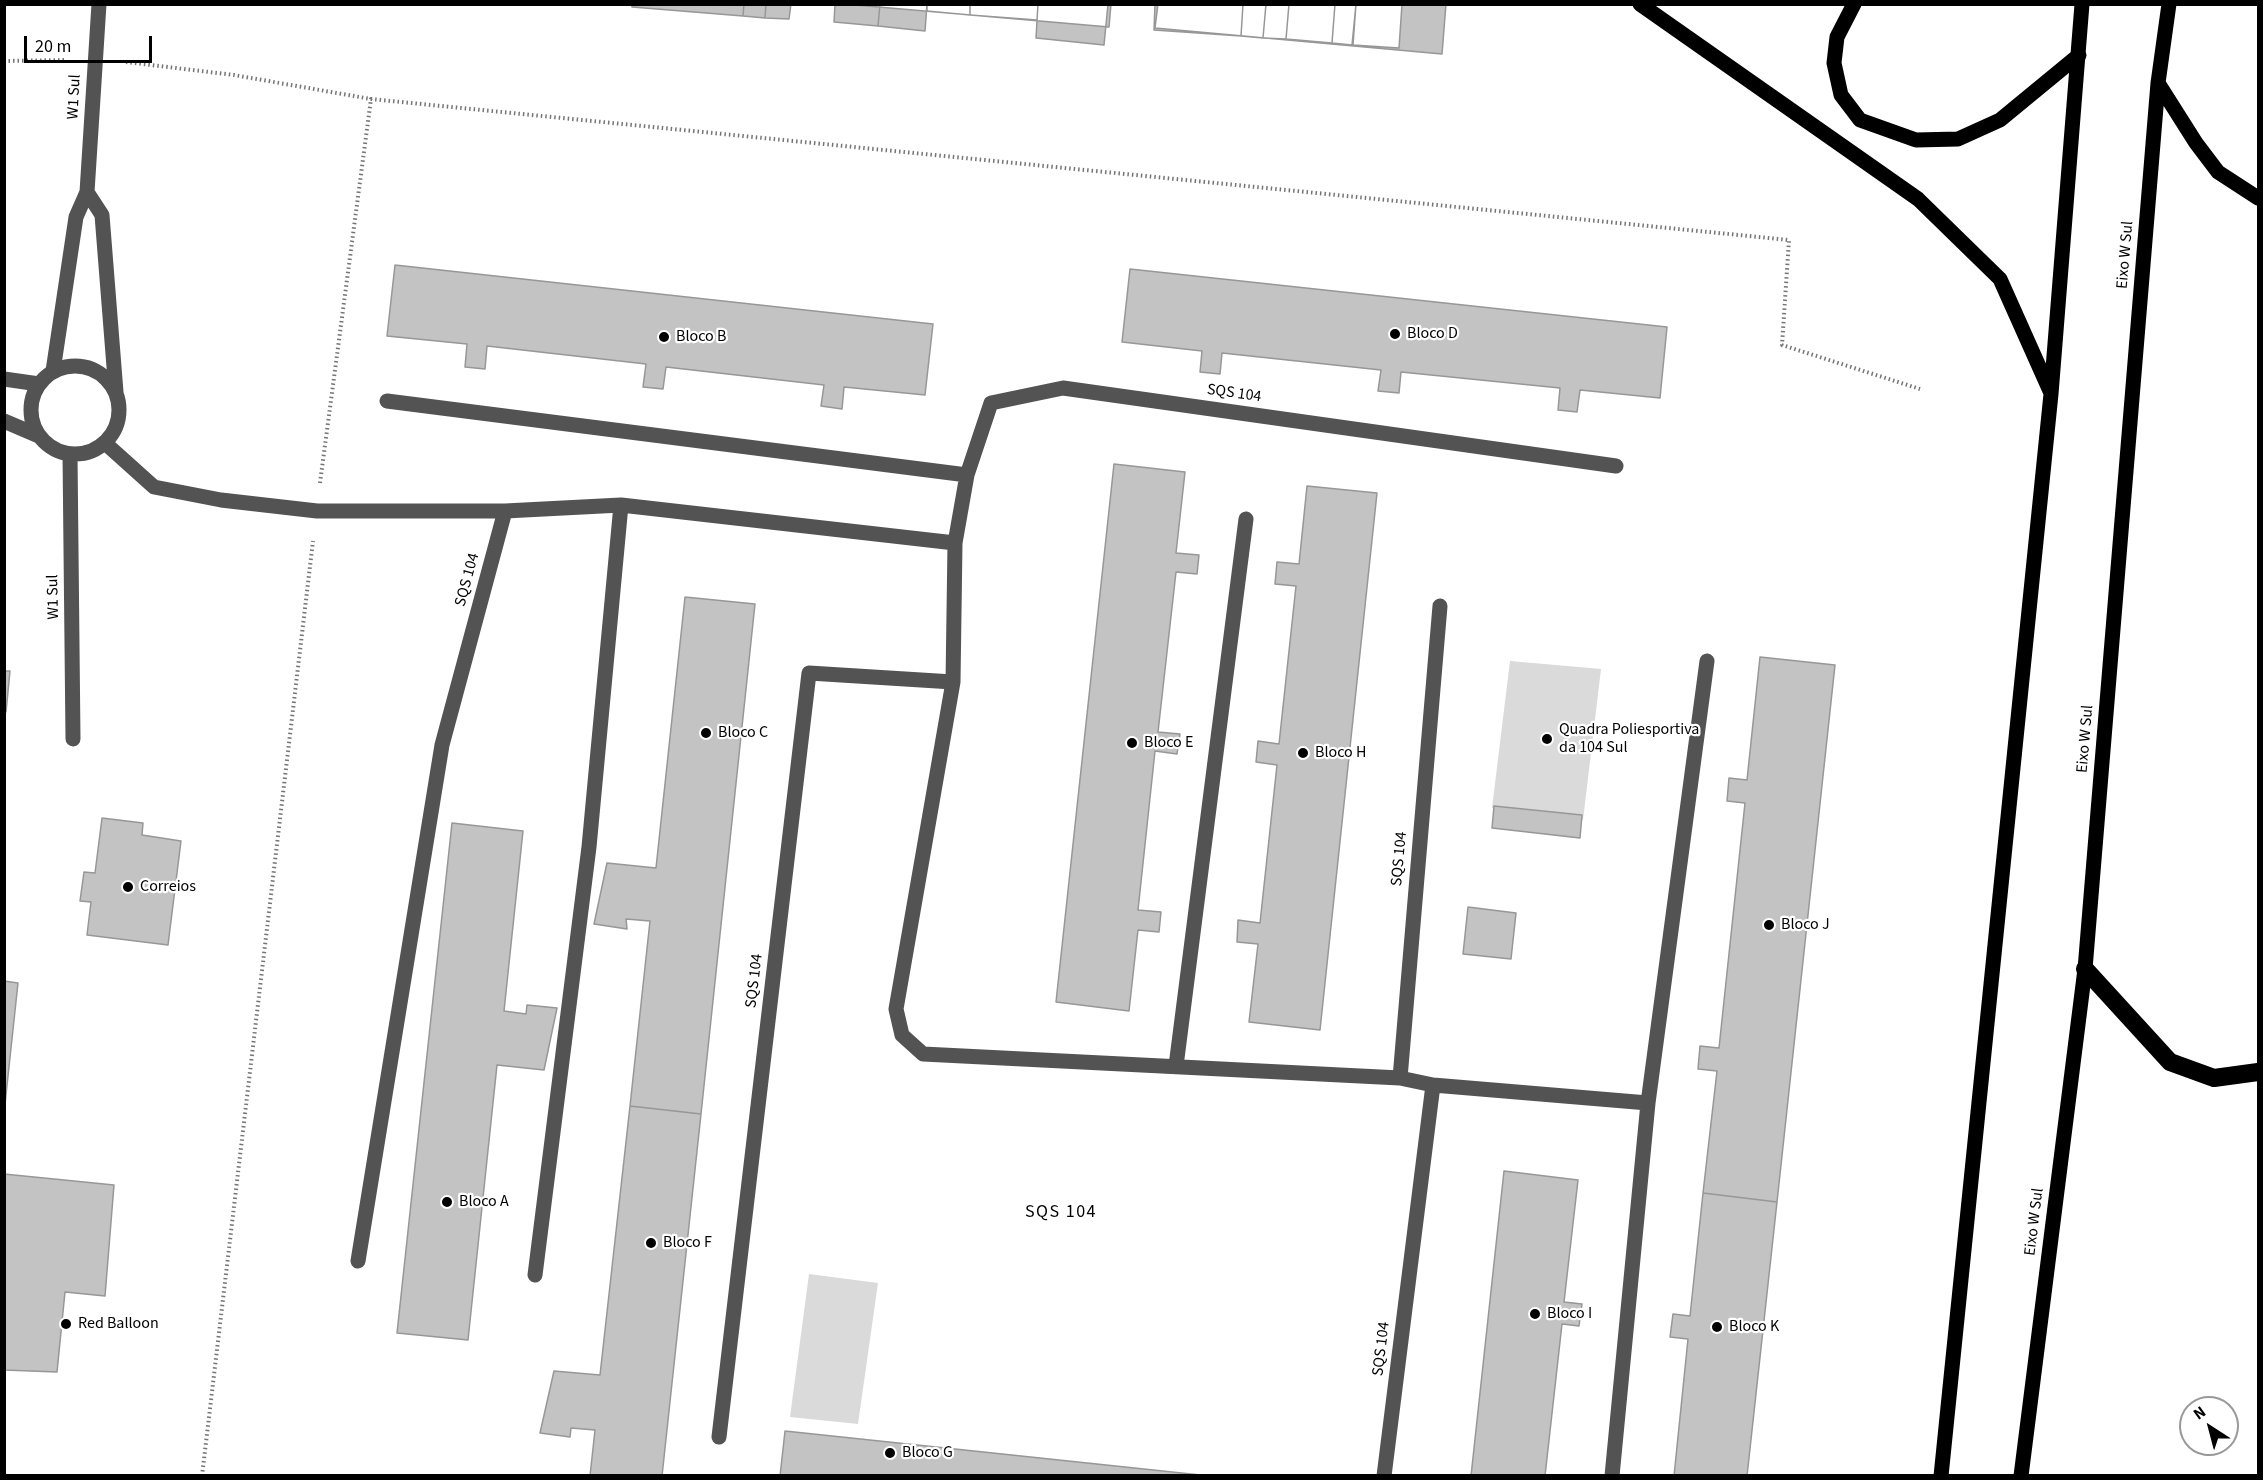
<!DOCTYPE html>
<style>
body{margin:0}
#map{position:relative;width:2263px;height:1480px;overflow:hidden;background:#fff;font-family:"Source Sans 3",sans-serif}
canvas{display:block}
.frame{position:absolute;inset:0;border:6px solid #000;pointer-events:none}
.north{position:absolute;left:2179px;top:1396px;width:60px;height:60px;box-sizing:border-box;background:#fff;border:2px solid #999;border-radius:50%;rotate:324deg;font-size:16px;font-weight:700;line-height:24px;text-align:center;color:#000}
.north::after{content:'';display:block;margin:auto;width:21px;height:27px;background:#000;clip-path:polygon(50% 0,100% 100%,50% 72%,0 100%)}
.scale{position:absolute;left:24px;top:36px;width:128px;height:27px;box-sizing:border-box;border:3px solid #000;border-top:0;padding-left:8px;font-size:18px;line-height:21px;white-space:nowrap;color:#000;-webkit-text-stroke:4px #fff;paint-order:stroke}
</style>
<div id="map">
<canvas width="2263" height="1480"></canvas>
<div class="frame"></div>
<div class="north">N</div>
<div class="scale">20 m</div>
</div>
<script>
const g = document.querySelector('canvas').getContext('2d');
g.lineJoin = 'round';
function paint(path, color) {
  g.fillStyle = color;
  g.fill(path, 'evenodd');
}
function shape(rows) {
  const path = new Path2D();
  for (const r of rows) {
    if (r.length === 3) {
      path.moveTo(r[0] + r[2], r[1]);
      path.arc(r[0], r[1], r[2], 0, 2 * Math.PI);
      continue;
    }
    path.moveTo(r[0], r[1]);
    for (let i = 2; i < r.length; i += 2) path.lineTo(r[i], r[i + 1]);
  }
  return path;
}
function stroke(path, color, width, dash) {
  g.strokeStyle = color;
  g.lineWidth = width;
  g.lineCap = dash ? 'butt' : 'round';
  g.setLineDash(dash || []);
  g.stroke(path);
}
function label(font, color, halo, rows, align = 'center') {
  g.font = font + ' "Source Sans 3",sans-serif';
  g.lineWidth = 4.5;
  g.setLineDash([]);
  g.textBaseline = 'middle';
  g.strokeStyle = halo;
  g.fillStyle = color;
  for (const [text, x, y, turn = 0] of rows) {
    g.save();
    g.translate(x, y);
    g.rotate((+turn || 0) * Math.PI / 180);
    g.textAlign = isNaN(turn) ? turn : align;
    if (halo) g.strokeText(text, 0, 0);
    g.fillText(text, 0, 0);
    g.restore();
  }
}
paint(shape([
 [1510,661,1601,669,1583,820,1492,808],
 [809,1274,878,1283,858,1424,790,1417]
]), '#dadada');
const building = shape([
 [632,4,744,4,743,16,632,7,632,4],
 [744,4,766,4,765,18,743,16,744,4],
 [766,4,791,4,789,19,765,18,766,4],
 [835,4,880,4,878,26,834,22,835,4],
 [844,4,1111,4,1109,27,844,4],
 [880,4,927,4,925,31,878,26,880,4],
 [927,4,970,4,970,15,927,11,927,4],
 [970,4,1038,4,1037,20,970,15,970,4],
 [1038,4,1108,4,1104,45,1036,38,1038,4],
 [1155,4,1243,4,1241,36,1154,30,1155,4],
 [1158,4,1446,4,1442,54,1155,28,1158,4],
 [1243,4,1266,4,1263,38,1241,36,1243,4],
 [1266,4,1289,4,1286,39,1263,38,1266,4],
 [1289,4,1335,4,1332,43,1286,39,1289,4],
 [1335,4,1356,4,1352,45,1332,43,1335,4],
 [1356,4,1402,4,1399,48,1353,45,1356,4],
 [395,265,933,324,925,395,844,387,842,409,821,406,824,385,666,367,663,389,643,387,646,364,487,346,485,369,465,367,467,344,387,336,395,265],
 [1130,269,1667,327,1660,398,1580,390,1577,412,1558,410,1560,388,1401,372,1399,393,1378,391,1381,370,1222,353,1220,374,1200,372,1202,351,1122,342,1130,269],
 [1114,464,1185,472,1176,553,1199,555,1197,574,1176,572,1158,732,1180,734,1177,754,1155,751,1138,910,1161,912,1159,932,1138,930,1129,1011,1056,1002,1114,464],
 [1307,486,1377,493,1320,1030,1249,1022,1258,944,1237,942,1238,920,1260,923,1277,765,1256,762,1258,741,1279,744,1296,586,1275,584,1277,562,1299,564,1307,486],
 [685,597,755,604,701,1114,630,1106,650,921,626,919,627,929,594,924,607,863,656,868,685,597],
 [1760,657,1835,665,1777,1202,1703,1193,1717,1071,1698,1069,1700,1046,1719,1048,1745,803,1727,801,1729,778,1747,780,1760,657],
 [4,671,10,671,6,712,4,712,4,671],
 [1494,806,1582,815,1580,838,1492,828,1494,806],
 [102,818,143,823,142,835,181,841,168,945,87,935,91,902,80,901,84,872,95,873,102,818],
 [452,823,523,831,504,1011,526,1014,527,1005,557,1008,544,1070,497,1065,468,1340,397,1333,452,823],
 [1468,907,1516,913,1511,959,1463,954,1468,907],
 [4,981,18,983,5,1104,4,1104,4,981],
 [630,1106,701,1114,662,1476,590,1476,595,1430,571,1428,570,1437,540,1433,554,1371,600,1375,630,1106],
 [1504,1171,1578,1180,1564,1302,1582,1304,1579,1326,1562,1324,1545,1476,1471,1476,1504,1171],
 [4,1174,114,1185,105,1296,65,1292,57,1372,4,1370,4,1174],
 [1703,1193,1777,1202,1747,1476,1674,1476,1688,1339,1670,1337,1673,1314,1690,1316,1703,1193],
 [785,1431,1210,1476,780,1476,785,1431]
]);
paint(building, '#c3c3c3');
stroke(building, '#979797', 1.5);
stroke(shape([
 [4,61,67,60],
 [126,62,234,75,371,99],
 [320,483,371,99,1789,240,1782,345,1920,389],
 [202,1476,313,541]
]), '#757575', 4, [1.5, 3]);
stroke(shape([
 [87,192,102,215,116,392],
 [75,410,44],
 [53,371,76,217,87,192,99,4],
 [4,379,39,384],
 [387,401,967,475],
 [4,421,39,436],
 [105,443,154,487,221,500,317,511,505,511,621,505,955,543],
 [70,454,73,739],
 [1616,466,1063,388,991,403,967,475,955,543,953,682,896,1009,902,1035,923,1054,1400,1078,1433,1085,1648,1103],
 [1176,1066,1246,519],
 [1400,1078,1440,606],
 [358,1261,442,745,505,511],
 [535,1275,589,847,621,505],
 [719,1437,809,673,953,682],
 [1384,1476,1433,1085],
 [1612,1476,1648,1103,1707,661]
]), '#535353', 15);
stroke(shape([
 [1640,4,1918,199,2000,279,2050,391],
 [1854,4,1837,37,1834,63,1841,95,1860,120,1916,140,1958,139,2000,120,2079,55],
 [2158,83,2196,143,2218,172,2258,198],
 [1941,1476,2051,394,2082,4],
 [2021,1476,2085,969,2158,83,2169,4]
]), '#000', 15);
stroke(shape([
 [2085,969,2170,1062,2214,1078,2258,1072]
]), '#000', 18);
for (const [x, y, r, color] of [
 [1395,334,6,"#000"],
 [664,337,6,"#000"],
 [706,733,6,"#000"],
 [1547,739,6,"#000"],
 [1132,743,6,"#000"],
 [1303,753,6,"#000"],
 [128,887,6,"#000"],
 [1769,925,6,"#000"],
 [447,1202,6,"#000"],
 [651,1243,6,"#000"],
 [1535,1314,6,"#000"],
 [66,1324,6,"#000"],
 [1717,1327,6,"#000"],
 [890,1453,6,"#000"]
]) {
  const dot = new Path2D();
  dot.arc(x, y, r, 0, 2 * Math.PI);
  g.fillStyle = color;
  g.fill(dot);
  stroke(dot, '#fff', 2);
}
label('16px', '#000', '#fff', [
 ["W1 Sul",75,97,-87],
 ["Eixo W Sul",2126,255,-85],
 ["SQS 104",1234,394,8],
 ["SQS 104",468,580,-75],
 ["W1 Sul",54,597,-91],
 ["Eixo W Sul",2086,739,-85],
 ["SQS 104",1400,859,-85],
 ["SQS 104",755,981,-83],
 ["Eixo W Sul",2035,1222,-83],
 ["SQS 104",1382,1349,-83]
]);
label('16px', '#000', '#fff', [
 ["Bloco D",1407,334],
 ["Bloco B",676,337],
 ["Quadra Poliesportiva",1559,730],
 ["da 104 Sul",1559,748],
 ["Bloco C",718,733],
 ["Bloco E",1144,743],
 ["Bloco H",1315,753],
 ["Correios",140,887],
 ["Bloco J",1781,925],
 ["Bloco A",459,1202],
 ["Bloco F",663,1243],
 ["Bloco I",1547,1314],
 ["Red Balloon",78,1324],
 ["Bloco K",1729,1327],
 ["Bloco G",902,1453]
], 'left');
g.letterSpacing = '1.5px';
label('18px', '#000', '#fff', [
 ["SQS 104",1061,1213]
]);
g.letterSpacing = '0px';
</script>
